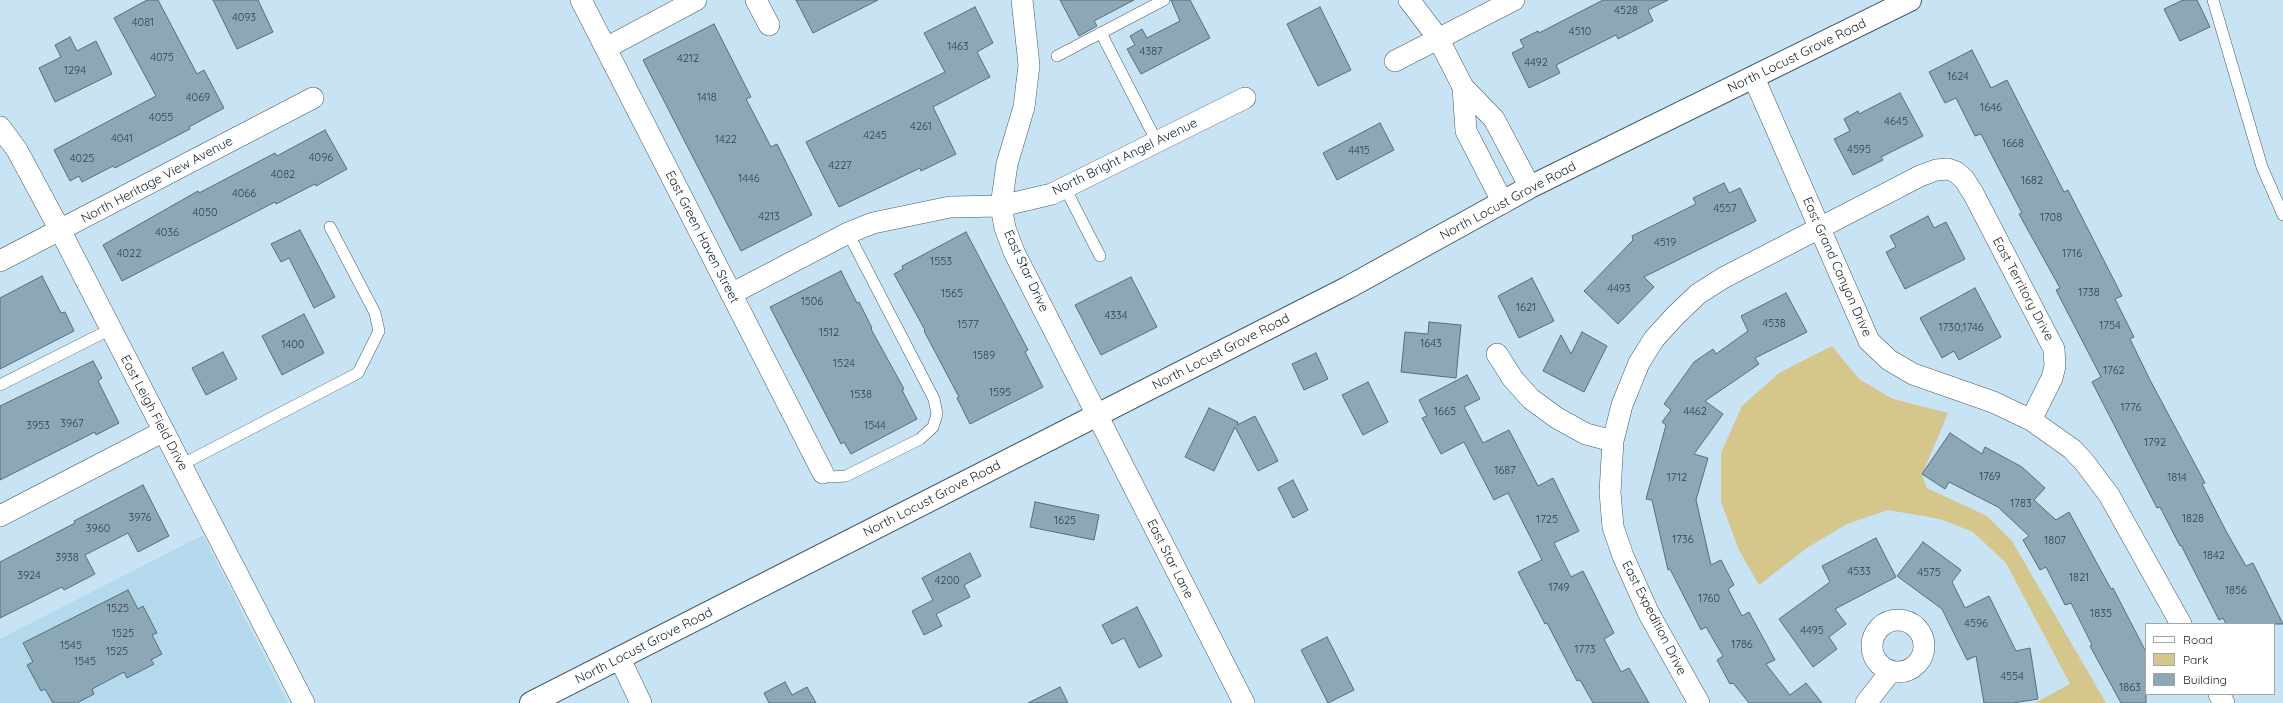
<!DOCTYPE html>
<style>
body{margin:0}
#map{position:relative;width:2283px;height:703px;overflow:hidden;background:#c8e4f4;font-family:Quicksand,sans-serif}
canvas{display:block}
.legend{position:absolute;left:2145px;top:623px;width:130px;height:72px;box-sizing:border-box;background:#fff;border:1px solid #a2a6a9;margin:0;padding:5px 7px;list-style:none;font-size:12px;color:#162127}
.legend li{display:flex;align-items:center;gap:8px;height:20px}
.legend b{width:20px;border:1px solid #a2a6a9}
</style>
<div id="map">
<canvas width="2283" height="703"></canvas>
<ul class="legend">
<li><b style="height:5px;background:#fff"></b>Road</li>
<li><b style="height:11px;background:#d5c68b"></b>Park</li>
<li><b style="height:11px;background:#8ca7b6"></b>Building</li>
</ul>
</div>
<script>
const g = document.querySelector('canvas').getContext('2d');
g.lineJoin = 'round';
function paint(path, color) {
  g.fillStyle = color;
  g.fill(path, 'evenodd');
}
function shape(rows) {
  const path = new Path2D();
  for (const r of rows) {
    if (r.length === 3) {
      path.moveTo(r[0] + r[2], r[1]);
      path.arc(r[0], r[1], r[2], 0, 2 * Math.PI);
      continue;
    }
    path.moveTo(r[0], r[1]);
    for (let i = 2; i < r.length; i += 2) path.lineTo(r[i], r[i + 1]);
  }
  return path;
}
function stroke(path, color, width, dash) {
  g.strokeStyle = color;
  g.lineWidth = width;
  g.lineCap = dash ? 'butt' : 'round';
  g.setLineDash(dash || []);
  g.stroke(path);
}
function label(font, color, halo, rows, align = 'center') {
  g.font = font + ' Quicksand,sans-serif';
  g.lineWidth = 3.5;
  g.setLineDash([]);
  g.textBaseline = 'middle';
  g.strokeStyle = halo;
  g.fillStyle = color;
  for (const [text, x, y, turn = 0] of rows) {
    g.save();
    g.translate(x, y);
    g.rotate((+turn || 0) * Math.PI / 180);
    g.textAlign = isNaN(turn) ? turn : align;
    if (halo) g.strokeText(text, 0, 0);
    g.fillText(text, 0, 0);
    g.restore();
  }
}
paint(shape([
 [203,535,288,703,0,703,0,639]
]), '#b4d8ec');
paint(shape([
 [1832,346,1859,379,1893,399,1948,413,1922,475,1927,488,1987,516,2012,541,2106,703,2035,703,2070,684,2006,563,1973,532,1940,519,1888,510,1847,524,1807,548,1759,585,1739,550,1721,502,1721,453,1742,406,1779,373]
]), '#d5c68b');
const building = shape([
 [147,0,158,0,197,74,204,70,224,108,189,127,190,129,115,168,113,166,82,182,79,176,70,181,54,150,156,96,114,18,147,0],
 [213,0,258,0,273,32,237,49,213,0],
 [796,0,878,0,813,33,796,0],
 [1060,0,1134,0,1094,21,1097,26,1079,36,1060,0],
 [1171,0,1190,0,1210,38,1141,74,1127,49,1135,45,1130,36,1142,29,1147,38,1180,21,1171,0],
 [1603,0,1668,0,1648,10,1653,21,1618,39,1616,35,1556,65,1560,73,1529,88,1512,53,1524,47,1520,40,1538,31,1539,33,1603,0],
 [2183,0,2197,0,2210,27,2180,41,2164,9,2183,0],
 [975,7,993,43,977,52,990,77,933,107,956,154,921,171,920,168,839,207,806,142,945,72,924,33,975,7],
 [1320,7,1351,70,1318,86,1287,24,1320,7],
 [714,24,751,97,746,99,771,147,777,144,812,215,741,251,643,60,714,24],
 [70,37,77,51,96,41,112,74,55,102,39,68,61,57,55,45,70,37],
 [1972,50,1991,88,2007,80,2064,192,2068,190,2122,296,2115,299,2134,337,2130,339,2150,380,2205,483,2202,484,2226,531,2246,566,2253,563,2283,624,2226,624,2223,618,2219,620,2181,545,2180,546,2160,507,2157,508,2092,382,2101,377,2056,290,2060,288,2019,214,2022,213,2000,171,1981,134,1975,136,1956,98,1945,103,1929,72,1972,50],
 [1900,93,1923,136,1881,157,1883,160,1853,175,1834,139,1850,131,1844,119,1858,111,1859,114,1900,93],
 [1380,123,1394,150,1337,180,1323,153,1380,123],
 [325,130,347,169,316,186,315,184,276,204,275,202,122,281,103,245,198,191,199,193,275,153,277,156,325,130],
 [1724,183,1729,193,1740,188,1756,221,1644,277,1654,287,1618,324,1584,291,1633,240,1632,236,1696,204,1693,198,1724,183],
 [1928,216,1934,228,1946,222,1965,259,1905,289,1886,252,1896,247,1890,236,1928,216],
 [300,230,335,297,314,308,289,258,281,262,271,244,300,230],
 [966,232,1028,350,1025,352,1043,387,970,424,957,398,959,397,924,331,925,330,894,274,903,269,902,266,966,232],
 [841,271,857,303,859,302,872,328,871,329,904,389,902,390,917,419,851,454,844,442,841,444,770,307,841,271],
 [42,276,61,313,65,312,74,331,0,369,0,298,42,276],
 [1131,277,1157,327,1101,355,1075,305,1131,277],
 [1532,278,1554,321,1519,338,1498,296,1532,278],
 [1975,288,2001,337,1959,360,1954,351,1942,358,1920,318,1975,288],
 [1786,293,1807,332,1755,358,1759,364,1705,401,1723,414,1694,454,1708,458,1696,500,1711,565,1721,560,1734,585,1728,589,1742,616,1749,612,1775,660,1766,664,1790,695,1806,683,1822,703,1749,703,1733,683,1730,684,1717,660,1723,656,1706,627,1701,630,1670,569,1668,570,1652,500,1646,499,1666,425,1662,422,1671,410,1664,404,1694,362,1713,349,1716,354,1748,331,1741,316,1786,293],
 [304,314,324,353,282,375,262,336,304,314],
 [1429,322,1461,325,1456,378,1401,372,1405,332,1428,334,1429,322],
 [1582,332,1607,346,1584,392,1543,371,1561,335,1571,354,1582,332],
 [223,352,237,379,206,395,192,368,223,352],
 [1316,353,1328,379,1304,390,1292,364,1316,353],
 [93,361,102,378,98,381,119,423,96,435,95,432,0,480,0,406,93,361],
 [1467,375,1480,399,1464,407,1483,443,1509,430,1538,486,1553,478,1579,531,1554,543,1571,577,1583,571,1614,633,1604,639,1621,672,1629,668,1649,703,1593,703,1580,680,1577,681,1547,623,1545,624,1518,572,1542,560,1508,493,1494,500,1464,442,1441,454,1422,418,1427,416,1419,400,1467,375],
 [1368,382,1388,422,1363,435,1342,395,1368,382],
 [1209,408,1238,422,1237,425,1255,416,1278,461,1258,471,1235,427,1214,471,1185,457,1209,408],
 [1950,433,1982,454,1985,447,2022,467,2045,488,2034,500,2056,520,2069,512,2111,589,2113,588,2146,652,2146,703,2121,703,2090,646,2092,645,2071,603,2065,605,2046,567,2040,570,2023,540,2029,536,1998,507,1949,482,1945,489,1922,474,1950,433],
 [1293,480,1308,510,1293,518,1278,488,1293,480],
 [143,485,169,536,138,552,128,533,85,555,95,574,64,590,62,587,0,618,0,562,75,523,74,521,143,485],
 [1035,502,1099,515,1094,540,1030,527,1035,502],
 [1876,538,1896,577,1835,609,1846,624,1829,637,1837,649,1813,667,1779,619,1830,582,1822,566,1876,538],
 [1923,542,1961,570,1952,582,1965,608,1989,596,2016,651,2030,648,2038,699,2013,703,1984,703,1976,656,1967,660,1942,609,1897,576,1923,542],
 [970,553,981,576,964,585,970,597,936,614,942,626,924,635,912,611,933,600,922,578,970,553],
 [128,590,138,609,143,606,157,633,152,635,162,654,151,660,154,664,127,678,124,672,92,689,94,694,77,703,53,703,45,689,41,691,27,665,33,662,23,643,128,590],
 [1137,607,1162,656,1139,668,1124,638,1112,644,1102,625,1137,607],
 [1327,637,1354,690,1328,703,1301,650,1327,637],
 [785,682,792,695,807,687,816,703,769,703,764,693,785,682],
 [1060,687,1068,703,1028,703,1060,687]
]);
paint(building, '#8ca7b6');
stroke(building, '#556e7c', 1);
const service = shape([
 [2213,0,2262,167,2283,215],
 [1101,33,1157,142],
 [1057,56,1164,0],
 [1065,188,1100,256],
 [0,385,111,329],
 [181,465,358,373,379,331,375,313,330,227],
 [823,473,831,477,846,476,920,439,933,427,937,414,934,399,848,233]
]);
const minor = shape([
 [581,0,823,473],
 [756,0,769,25],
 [1022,0,1029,65,1024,107,1007,164,1001,206,1005,228,1014,252,1244,703],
 [1409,0,1438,38,1463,87,1494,119,1530,187],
 [606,48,696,0],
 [1395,61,1514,0],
 [1754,78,1869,341,1889,360,1913,374,1993,402,2031,420,2072,449,2085,463,2109,495,2181,624],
 [1463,87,1466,131,1503,203],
 [0,127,17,150,60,230,304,703],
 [0,261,313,98],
 [731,294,848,233,873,223,950,207,1001,206,1052,194,1245,98],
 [1497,354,1513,379,1531,399,1557,418,1586,434,1613,441,1610,492,1613,527,1623,556,1649,614,1699,703],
 [1613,441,1622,405,1639,363,1654,339,1675,316,1698,294,1723,278,1920,176,1936,170,1948,169,1956,172,1964,179,1973,193,2054,349,2055,366,2052,378,2031,420],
 [0,516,164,431],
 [1898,646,26],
 [620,659,641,703],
 [2219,694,2224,703],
 [1866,703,1891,671]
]);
const secondary = shape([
 [531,703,1347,288,1530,187,1910,0]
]);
stroke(service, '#425b69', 12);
stroke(minor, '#425b69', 22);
stroke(secondary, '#425b69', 24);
stroke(service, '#fff', 11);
stroke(minor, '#fff', 21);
stroke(secondary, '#fff', 22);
label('11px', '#34424b', null, [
 ["4528",1626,11],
 ["4093",244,18],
 ["4081",143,23],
 ["4510",1580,32],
 ["1463",958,47],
 ["4387",1151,52],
 ["4075",162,58],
 ["4212",688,59],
 ["4492",1536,63],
 ["1294",75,71],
 ["1624",1958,77],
 ["4069",198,98],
 ["1418",707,98],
 ["1646",1991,108],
 ["4055",161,118],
 ["4645",1896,122],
 ["4261",921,127],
 ["4245",875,136],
 ["4041",122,139],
 ["1422",726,140],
 ["1668",2013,144],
 ["4595",1859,150],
 ["4415",1359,151],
 ["4096",321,158],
 ["4025",82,159],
 ["4227",840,166],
 ["4082",283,175],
 ["1446",749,179],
 ["1682",2032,181],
 ["4066",244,194],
 ["4557",1725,209],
 ["4050",205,213],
 ["4213",769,217],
 ["1708",2051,218],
 ["4036",167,233],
 ["4519",1665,243],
 ["4022",129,254],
 ["1716",2072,254],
 ["1553",941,262],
 ["4493",1619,289],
 ["1738",2089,293],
 ["1565",952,294],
 ["1506",812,302],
 ["1621",1526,308],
 ["4334",1116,316],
 ["4538",1774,324],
 ["1577",968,325],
 ["1754",2110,326],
 ["1730;1746",1961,328],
 ["1512",829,333],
 ["1643",1431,344],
 ["1400",293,345],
 ["1589",984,356],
 ["1524",844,364],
 ["1762",2114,371],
 ["1595",1000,393],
 ["1538",861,395],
 ["1776",2131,408],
 ["1665",1445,412],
 ["4462",1695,412],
 ["3967",72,424],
 ["3953",38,426],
 ["1544",875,426],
 ["1792",2155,443],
 ["1687",1505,471],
 ["1769",1990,477],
 ["1712",1677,478],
 ["1814",2177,478],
 ["1783",2021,504],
 ["3976",140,518],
 ["1828",2193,519],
 ["1725",1547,520],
 ["1625",1065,521],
 ["3960",98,529],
 ["1736",1683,540],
 ["1807",2055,541],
 ["1842",2214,556],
 ["3938",67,558],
 ["4533",1859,572],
 ["4575",1929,573],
 ["3924",29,576],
 ["1821",2079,578],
 ["4200",947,581],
 ["1749",1559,588],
 ["1856",2236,591],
 ["1760",1709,599],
 ["1525",118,609],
 ["1835",2101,614],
 ["4596",1976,624],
 ["4495",1812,631],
 ["1525",123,634],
 ["1786",1742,645],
 ["1545",71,646],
 ["1773",1585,650],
 ["1525",117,652],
 ["1545",85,662],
 ["4554",2012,677],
 ["1863",2130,688]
]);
label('13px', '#162127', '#fff', [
 ["North Locust Grove Road",1797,56,-26],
 ["North Bright Angel Avenue",1125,157,-26],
 ["North Heritage View Avenue",157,180,-28],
 ["North Locust Grove Road",1508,201,-28],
 ["East Green Haven Street",702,237,63],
 ["East Grand Canyon Drive",1837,267,66],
 ["East Star Drive",1026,271,65],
 ["East Territory Drive",2023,289,62],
 ["North Locust Grove Road",1221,352,-27],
 ["East Leigh Field Drive",154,413,62],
 ["North Locust Grove Road",932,499,-27],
 ["East Star Lane",1170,559,63],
 ["East Expedition Drive",1654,618,63],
 ["North Locust Grove Road",644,646,-27]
]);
</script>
